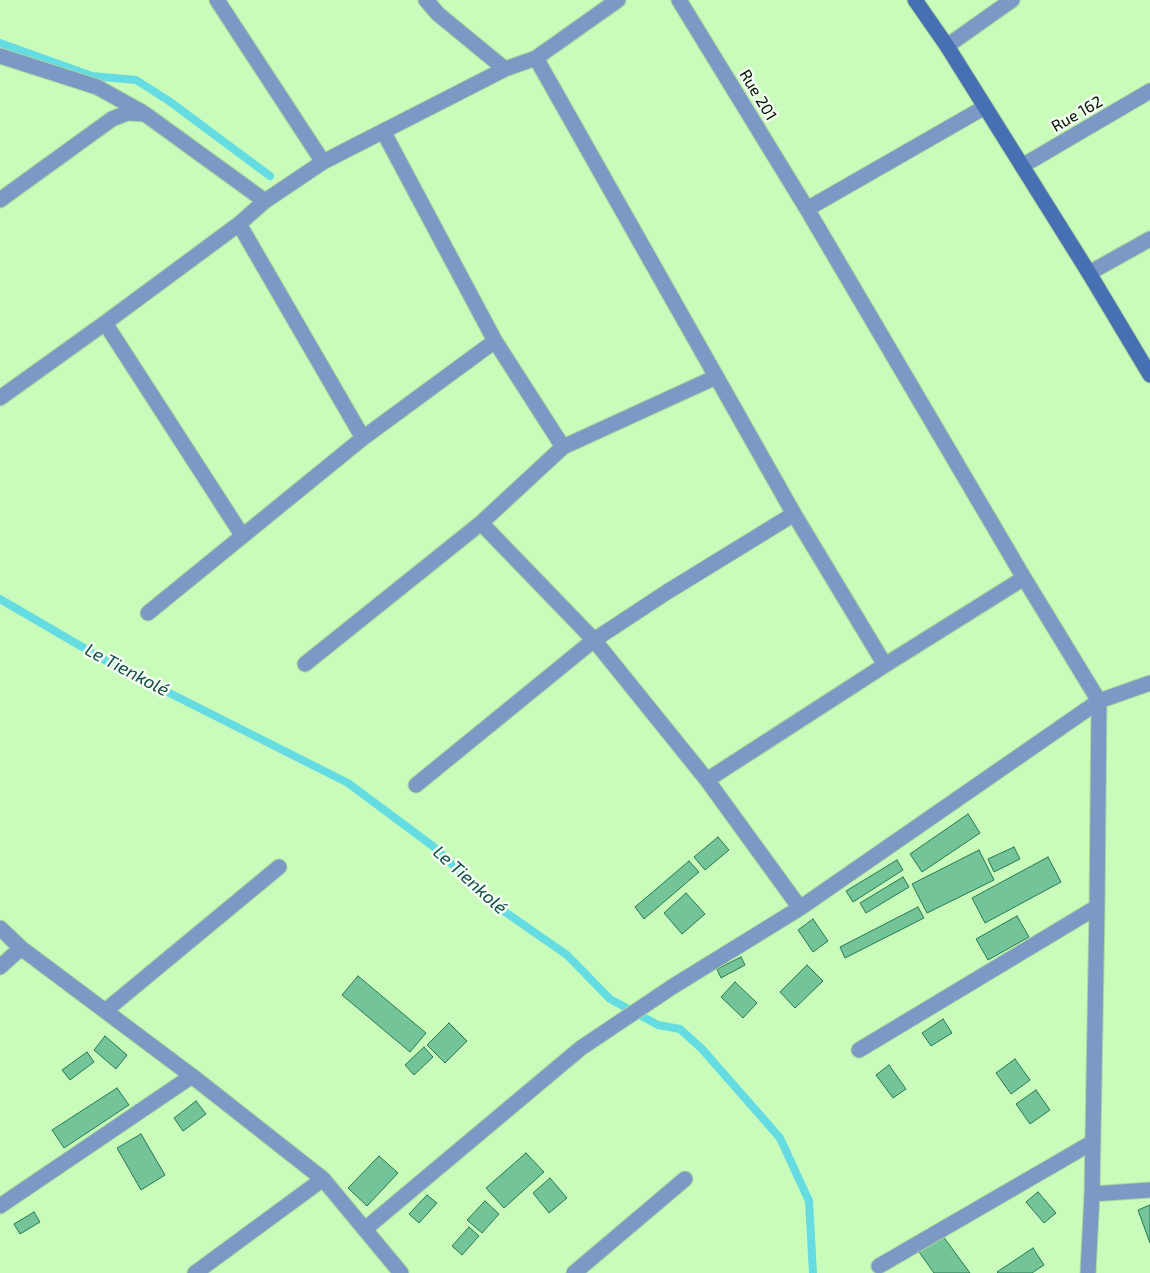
<!DOCTYPE html>
<meta charset="utf-8">
<style>
body{margin:0}
canvas{display:block;background:#c9fcbb}
</style>
<canvas width="1150" height="1273"></canvas>
<script>
const g = document.querySelector('canvas').getContext('2d');
g.lineJoin = 'round';
function shape(rows) {
  const path = new Path2D();
  for (const r of rows) {
    path.moveTo(r[0], r[1]);
    for (let i = 2; i < r.length; i += 2) path.lineTo(r[i], r[i + 1]);
  }
  return path;
}
function stroke(path, color, width, dash) {
  g.strokeStyle = color;
  g.lineWidth = width;
  g.lineCap = dash ? 'butt' : 'round';
  g.setLineDash(dash || []);
  g.stroke(path);
}
function paint(path, color) {
  g.fillStyle = color;
  g.fill(path, 'evenodd');
}
function label(font, color, halo, rows, align = 'center') {
  g.font = font + ' "Exo 2",sans-serif';
  g.lineWidth = 5;
  g.setLineDash([]);
  g.textBaseline = 'middle';
  g.strokeStyle = halo;
  g.fillStyle = color;
  for (const [text, x, y, turn = 0] of rows) {
    g.save();
    g.translate(x, y);
    g.rotate((+turn || 0) * Math.PI / 180);
    g.textAlign = isNaN(turn) ? turn : align;
    if (halo) g.strokeText(text, 0, 0);
    g.fillText(text, 0, 0);
    g.restore();
  }
}
stroke(shape([
 [0,43,92,76,136,80,169,101,270,176],
 [0,599,108,662,348,783,434,847,495,905,567,955,610,999,658,1025,680,1029,702,1049,780,1138,809,1201,813,1273]
]), '#65dce1', 8);
const building = shape([
 [968,814,980,833,922,872,910,854,968,814],
 [718,837,729,850,705,870,694,857,718,837],
 [1014,847,1020,859,994,872,988,859,1014,847],
 [979,850,994,880,927,913,912,884,979,850],
 [1048,857,1061,882,985,923,972,898,1048,857],
 [897,860,903,870,853,902,846,891,897,860],
 [689,861,699,872,644,919,635,907,689,861],
 [903,877,909,887,866,913,860,903,903,877],
 [686,893,705,914,682,934,664,913,686,893],
 [918,907,924,918,845,958,840,947,918,907],
 [1017,916,1029,937,988,960,976,939,1017,916],
 [813,919,828,941,813,952,798,930,813,919],
 [741,957,745,965,721,978,717,969,741,957],
 [807,965,823,981,795,1008,780,992,807,965],
 [358,976,426,1033,410,1052,342,995,358,976],
 [735,982,757,1003,743,1018,721,997,735,982],
 [943,1019,952,1033,931,1046,922,1033,943,1019],
 [449,1023,467,1041,445,1063,427,1045,449,1023],
 [105,1036,127,1055,116,1069,94,1050,105,1036],
 [424,1047,433,1057,414,1075,405,1065,424,1047],
 [87,1052,94,1062,70,1080,62,1070,87,1052],
 [1015,1059,1030,1080,1011,1094,996,1073,1015,1059],
 [889,1065,906,1089,893,1098,876,1075,889,1065],
 [117,1088,129,1105,64,1148,52,1130,117,1088],
 [1036,1090,1050,1110,1030,1124,1016,1104,1036,1090],
 [196,1101,206,1114,183,1131,174,1118,196,1101],
 [141,1134,165,1175,141,1190,117,1148,141,1134],
 [526,1153,544,1172,504,1208,486,1188,526,1153],
 [379,1156,398,1173,367,1206,348,1188,379,1156],
 [550,1178,567,1198,549,1213,533,1193,550,1178],
 [1038,1192,1056,1213,1044,1223,1026,1202,1038,1192],
 [427,1195,437,1203,419,1223,409,1214,427,1195],
 [485,1201,499,1214,482,1233,467,1220,485,1201],
 [1150,1205,1150,1243,1138,1210,1150,1205],
 [34,1212,40,1222,20,1234,14,1224,34,1212],
 [469,1227,479,1236,462,1255,452,1246,469,1227],
 [940,1232,970,1273,934,1273,917,1249,940,1232],
 [1033,1248,1044,1265,1032,1273,998,1273,997,1272,1033,1248]
]);
paint(building, '#74c499');
stroke(building, '#267952', 1);
const street = shape([
 [217,0,323,162],
 [426,0,438,14,505,69],
 [679,0,807,209,1024,578,1099,701,1097,907,1092,1194,1088,1273],
 [947,46,1012,0],
 [0,56,97,87,142,112],
 [536,58,794,514,885,665],
 [383,131,495,341,563,447],
 [1022,166,1150,91],
 [0,200,112,119,127,113,145,114,265,201],
 [807,209,985,107],
 [239,224,363,438],
 [1089,273,1150,239],
 [105,323,242,535],
 [0,398,105,323,239,224,265,201,323,162,505,69,536,58,618,0],
 [481,523,594,640,707,780,800,908],
 [148,613,363,438,495,341],
 [305,664,481,523,563,447,716,377],
 [707,780,885,665,1024,578],
 [416,785,594,640,667,592,794,514],
 [0,928,21,948,192,1076,323,1179,401,1273],
 [0,967,21,948],
 [105,1011,279,867],
 [859,1050,1097,907],
 [1092,1194,1150,1190],
 [0,1206,192,1076],
 [365,1229,581,1048,672,987,800,908,1099,701,1150,683],
 [879,1266,1093,1142],
 [195,1273,323,1179],
 [574,1273,685,1179]
]);
const secondary = shape([
 [915,0,947,46,1089,273,1150,375]
]);
stroke(street, '#a9d69d', 17);
stroke(secondary, '#a9d69d', 17);
stroke(street, '#7c99c6', 15);
stroke(secondary, '#4670b1', 15);
label('16px', '#021100', '#f2fcef', [
 ["Rue 201",758,95,59],
 ["Rue 162",1077,114,-30]
]);
label('italic 18px', '#144a4c', '#f2fcef', [
 ["Le Tienkolé",127,670,28],
 ["Le Tienkolé",470,880,42]
]);
</script>
